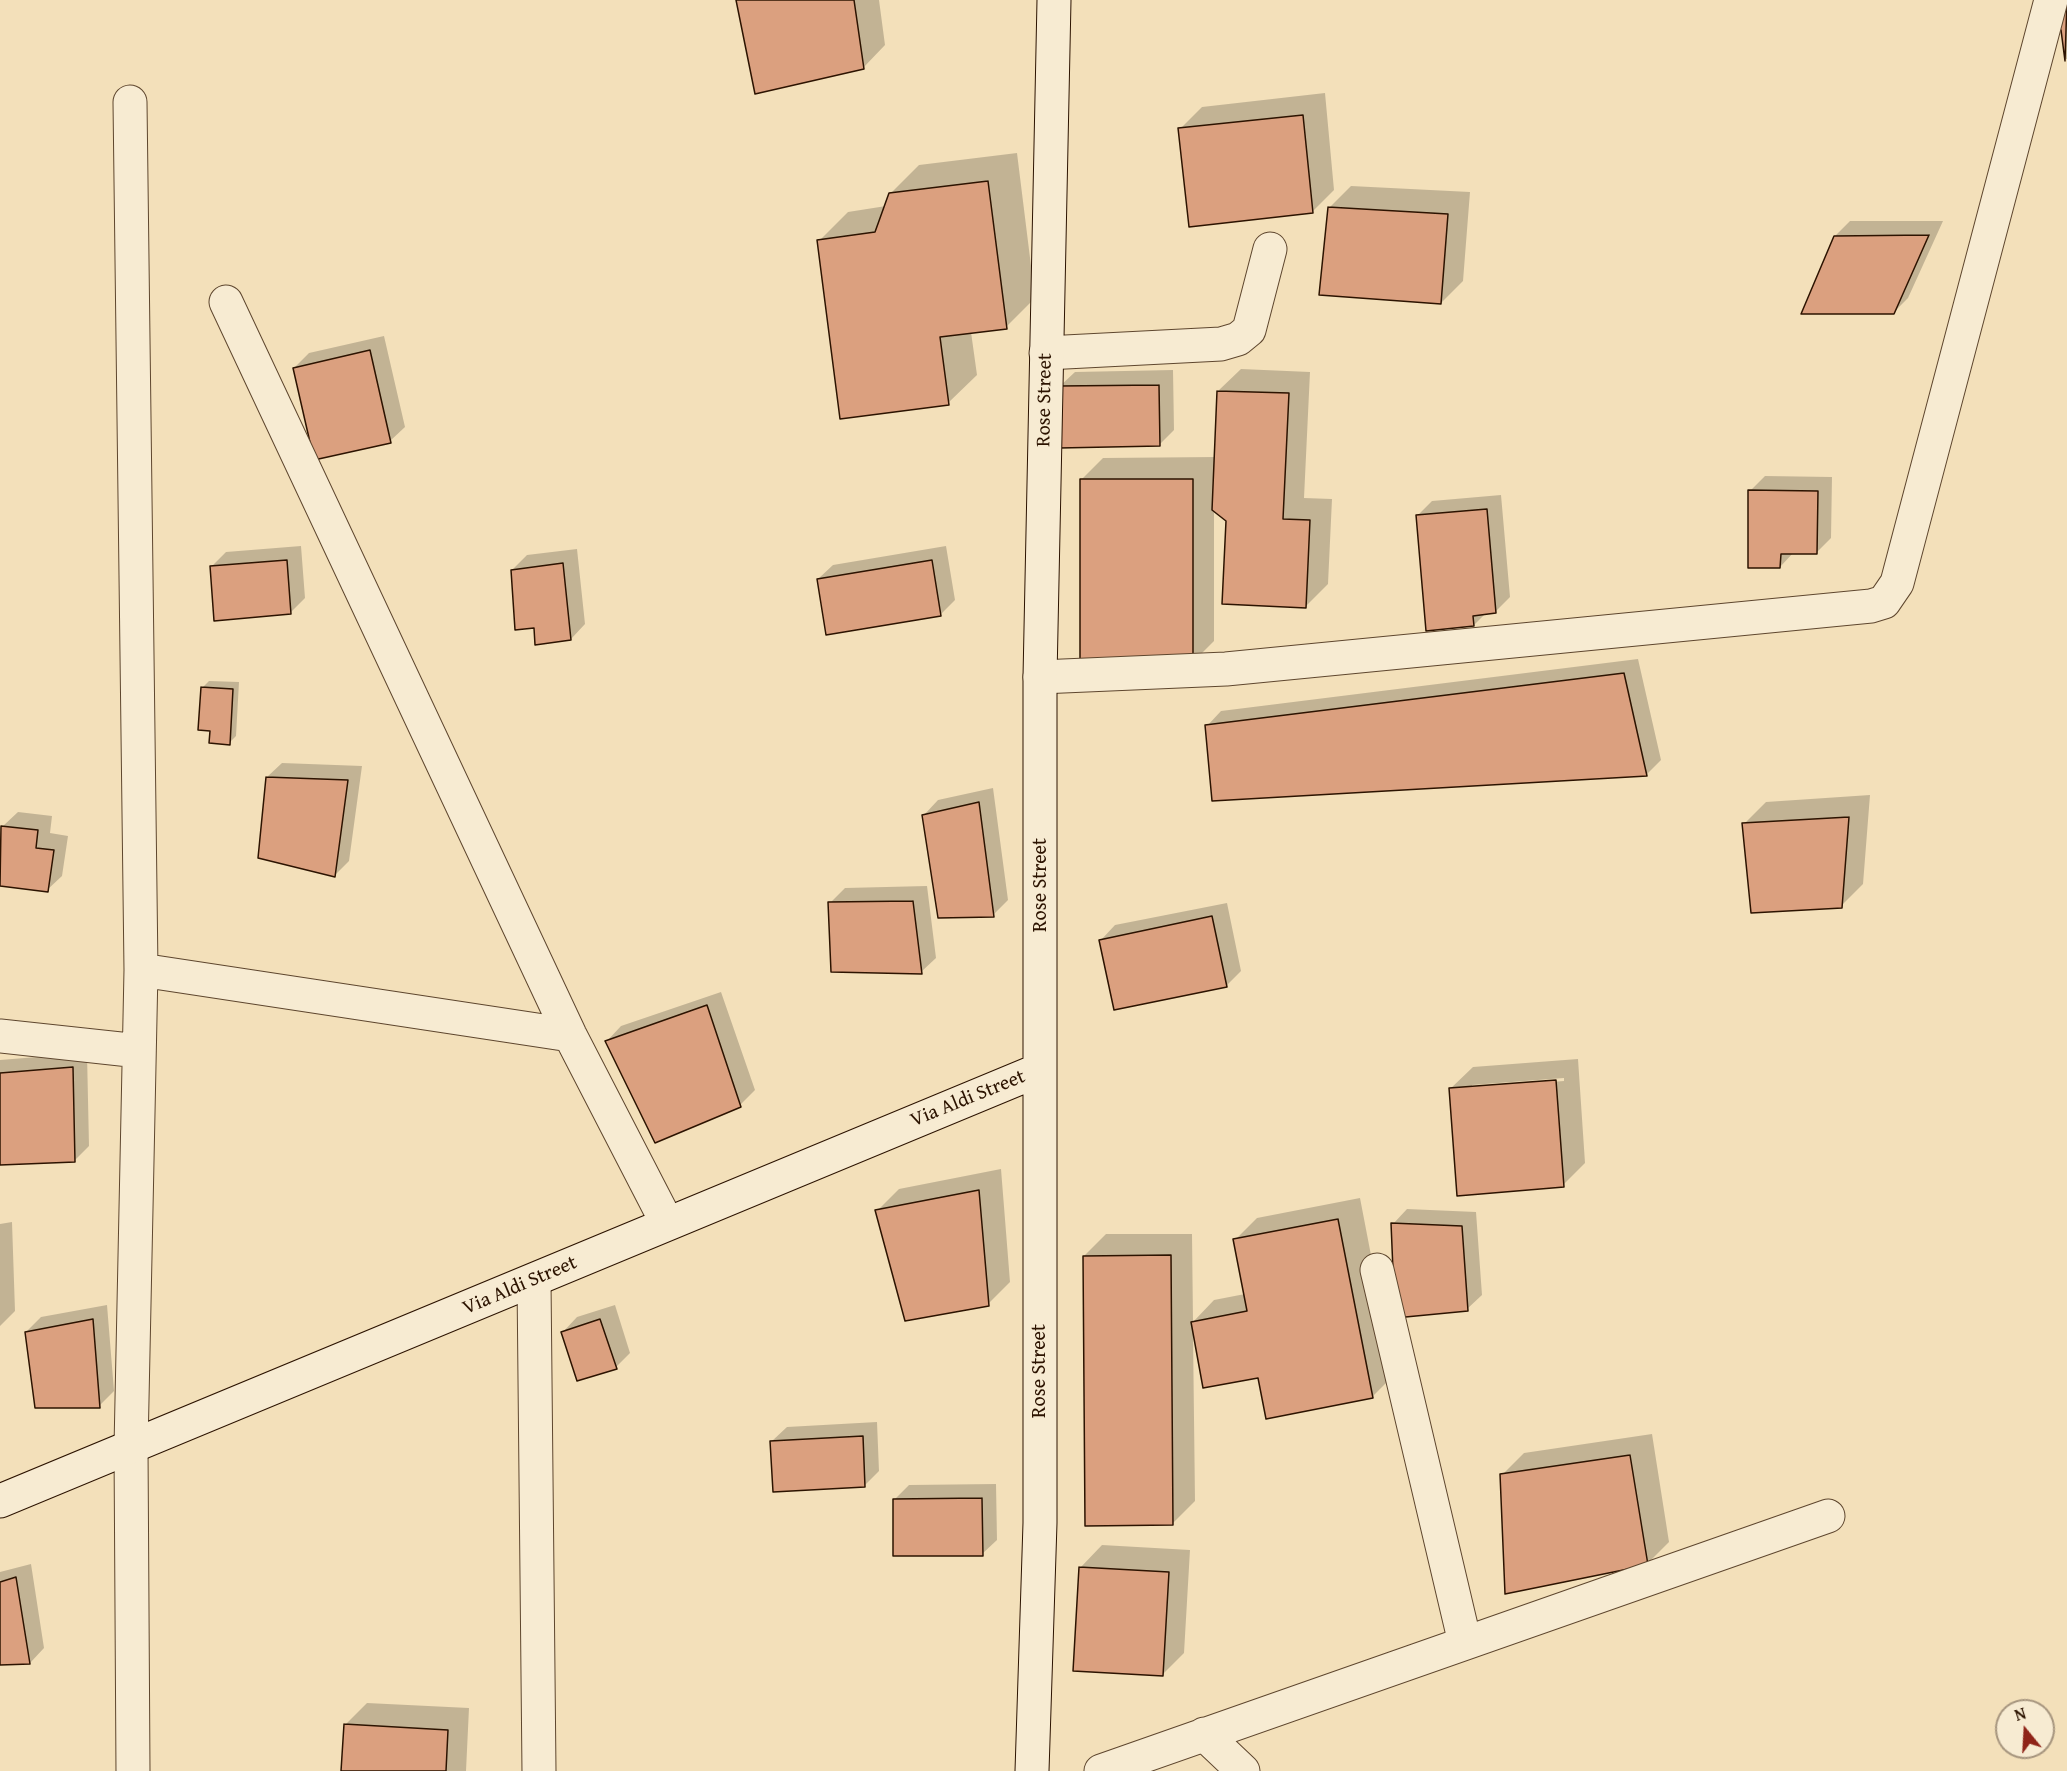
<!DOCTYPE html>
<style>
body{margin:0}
#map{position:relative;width:2067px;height:1771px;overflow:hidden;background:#f3e0ba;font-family:"Gentium Book Plus",serif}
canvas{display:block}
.north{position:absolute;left:1995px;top:1699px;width:60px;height:60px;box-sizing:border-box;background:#f7ebd2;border:2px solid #a6957e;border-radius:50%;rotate:342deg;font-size:16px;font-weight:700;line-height:24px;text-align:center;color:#2c1300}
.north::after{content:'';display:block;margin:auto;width:21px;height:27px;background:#8f2418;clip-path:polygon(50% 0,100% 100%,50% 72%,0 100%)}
</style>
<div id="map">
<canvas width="2067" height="1771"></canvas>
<div class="north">N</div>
</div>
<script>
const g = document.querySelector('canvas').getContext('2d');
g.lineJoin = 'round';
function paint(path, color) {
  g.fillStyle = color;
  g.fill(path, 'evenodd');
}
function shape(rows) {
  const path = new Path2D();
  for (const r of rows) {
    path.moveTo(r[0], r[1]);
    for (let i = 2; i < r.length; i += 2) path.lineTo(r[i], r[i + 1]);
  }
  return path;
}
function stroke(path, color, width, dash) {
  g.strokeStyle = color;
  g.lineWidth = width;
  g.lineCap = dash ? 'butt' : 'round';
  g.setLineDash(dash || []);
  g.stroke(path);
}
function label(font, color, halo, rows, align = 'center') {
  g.font = font + ' "Gentium Book Plus",serif';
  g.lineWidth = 6;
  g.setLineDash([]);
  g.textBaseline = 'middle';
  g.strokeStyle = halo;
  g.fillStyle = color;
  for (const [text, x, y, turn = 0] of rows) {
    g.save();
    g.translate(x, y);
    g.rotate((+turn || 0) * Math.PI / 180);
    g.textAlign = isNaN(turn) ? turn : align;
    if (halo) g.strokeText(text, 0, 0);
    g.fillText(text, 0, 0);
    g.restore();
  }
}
paint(shape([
 [737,0,879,0,885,45,863,68],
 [2067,0,2067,59,2066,59,2062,29],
 [1325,93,1334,190,1312,212,1180,129,1202,107],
 [1017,153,1035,298,1006,327,971,332,977,375,948,403,819,241,848,212,886,206,890,194,919,165],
 [1351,186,1470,192,1463,281,1441,303,1329,208],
 [1850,221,1943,221,1908,298,1893,313,1835,236],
 [384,336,405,427,390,441,294,368,309,353],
 [1241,369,1310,372,1304,498,1332,499,1328,584,1306,606,1228,521,1214,510,1214,641,1192,663,1081,480,1103,458,1216,457,1218,391],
 [1173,370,1174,430,1159,445,1060,386,1075,372],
 [1765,476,1832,477,1831,538,1817,552,1794,552,1780,567,1750,491],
 [1501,495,1510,597,1495,612,1486,613,1474,625,1417,516,1432,501],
 [301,546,305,598,291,612,211,567,226,552],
 [946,546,955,600,940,615,818,579,833,565],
 [577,549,585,624,571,639,535,626,512,570,527,555],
 [1638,659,1661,760,1646,775,1207,726,1221,711],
 [209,681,239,682,236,736,229,743,212,729,202,688],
 [282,763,362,766,349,861,334,876,267,777],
 [993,788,1008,900,993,915,924,815,938,800],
 [1870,795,1863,884,1841,906,1744,824,1766,802],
 [18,812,52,816,50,833,68,836,62,876,47,890,0,884,3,826],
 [927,886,936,958,921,972,830,903,845,888],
 [1227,903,1241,971,1226,986,1101,940,1115,925],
 [721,992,755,1090,740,1105,607,1041,621,1026],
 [87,1053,89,1146,74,1161,0,1163,0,1060],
 [1578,1059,1585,1163,1563,1185,1450,1089,1473,1067],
 [1564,1078,1564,1081,1472,1088,1472,1085],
 [1001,1169,1010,1282,988,1304,877,1211,899,1189],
 [1360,1198,1394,1375,1372,1397,1259,1376,1193,1334,1195,1501,1173,1523,1084,1256,1106,1234,1192,1234,1193,1322,1214,1300,1245,1294,1235,1240,1257,1218],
 [1407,1209,1476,1212,1482,1295,1467,1309,1393,1224],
 [12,1222,15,1311,0,1326,0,1224],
 [107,1305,114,1391,99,1406,26,1332,41,1317],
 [615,1305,630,1353,616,1367,563,1332,577,1317],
 [877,1422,879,1471,865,1485,772,1441,787,1427],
 [1652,1434,1669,1542,1647,1564,1502,1475,1524,1453],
 [996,1484,997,1540,982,1554,894,1500,909,1485],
 [1102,1545,1190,1550,1184,1653,1162,1675,1080,1568],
 [31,1564,44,1648,30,1663,0,1664,0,1572],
 [367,1703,469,1708,466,1771,343,1771,345,1725]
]), '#0003');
const building = shape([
 [736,0,854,0,864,69,755,94,736,0],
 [2059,0,2067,0,2065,61,2061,30,2053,32,2059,0],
 [1303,115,1313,213,1189,227,1178,128,1303,115],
 [988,181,1007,329,940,337,949,405,840,419,817,240,875,232,889,193,988,181],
 [1328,207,1448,214,1441,304,1319,295,1328,207],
 [1929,235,1894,314,1801,314,1834,236,1929,235],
 [370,350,391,443,314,460,293,368,370,350],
 [1159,385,1160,446,1059,448,1059,386,1159,385],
 [1217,391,1289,393,1283,519,1310,520,1306,608,1222,604,1226,521,1212,510,1217,391],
 [1080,479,1193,479,1193,664,1080,665,1080,479],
 [1748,490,1818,491,1817,554,1781,554,1780,568,1748,568,1748,490],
 [1487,509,1496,613,1473,616,1474,626,1426,631,1416,515,1487,509],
 [287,560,291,614,214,621,210,566,287,560],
 [932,560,941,616,826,635,817,579,932,560],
 [563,563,571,640,535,645,534,628,515,630,511,570,563,563],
 [1624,673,1647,776,1212,801,1205,725,1624,673],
 [201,687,233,689,230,745,209,743,210,731,198,730,201,687],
 [266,777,348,780,335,877,258,858,266,777],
 [979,802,994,917,938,918,922,815,979,802],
 [1849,817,1842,908,1751,913,1742,823,1849,817],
 [1,826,38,830,36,848,54,850,48,892,0,886,1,826],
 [913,901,922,974,831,972,828,902,913,901],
 [1212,916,1227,987,1114,1010,1099,940,1212,916],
 [707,1005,741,1107,655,1143,605,1041,707,1005],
 [73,1067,75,1162,0,1165,0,1073,73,1067],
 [1556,1080,1564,1187,1457,1196,1449,1088,1556,1080],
 [979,1190,989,1306,905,1321,875,1210,979,1190],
 [1338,1219,1373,1398,1266,1419,1258,1378,1203,1388,1191,1322,1247,1311,1233,1239,1338,1219],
 [1391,1223,1462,1226,1468,1311,1395,1318,1391,1223],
 [1171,1255,1173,1525,1085,1526,1083,1256,1171,1255],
 [93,1319,100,1408,35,1408,25,1332,93,1319],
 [600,1319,617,1369,577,1381,561,1332,600,1319],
 [863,1436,865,1487,773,1492,770,1441,863,1436],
 [1630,1455,1648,1565,1505,1594,1500,1474,1630,1455],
 [982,1498,983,1556,893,1556,893,1499,982,1498],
 [1079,1567,1169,1572,1163,1676,1073,1671,1079,1567],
 [16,1577,30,1664,0,1665,0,1582,16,1577],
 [344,1724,448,1730,446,1771,341,1771,344,1724]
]);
paint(building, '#dba07f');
stroke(building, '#2c1300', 1.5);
const street = shape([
 [130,102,141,970,131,1447,133,1771],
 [226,302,570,1035,667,1223],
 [1046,353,1221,344,1238,339,1249,330,1270,249],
 [1040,677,1226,669,1871,606,1884,602,1897,583,2051,0],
 [141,970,570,1035],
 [0,1036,139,1051],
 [1377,1270,1465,1643],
 [534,1281,539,1771],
 [1204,1734,1243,1771],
 [1101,1771,1828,1516]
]);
const secondary = shape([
 [0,1501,1039,1070],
 [1032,1771,1040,1523,1040,677,1054,0]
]);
stroke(street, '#5e462e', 35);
stroke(secondary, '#2c1300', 35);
stroke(street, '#f7ebd2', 33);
stroke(secondary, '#f7ebd2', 33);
label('20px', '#2c1300', '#f7ebd2', [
 ["Rose Street",1045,400,-89],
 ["Rose Street",1041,885,-90],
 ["Via Aldi Street",968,1099,-22],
 ["Via Aldi Street",520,1286,-23],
 ["Rose Street",1040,1371,-90]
]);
</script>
